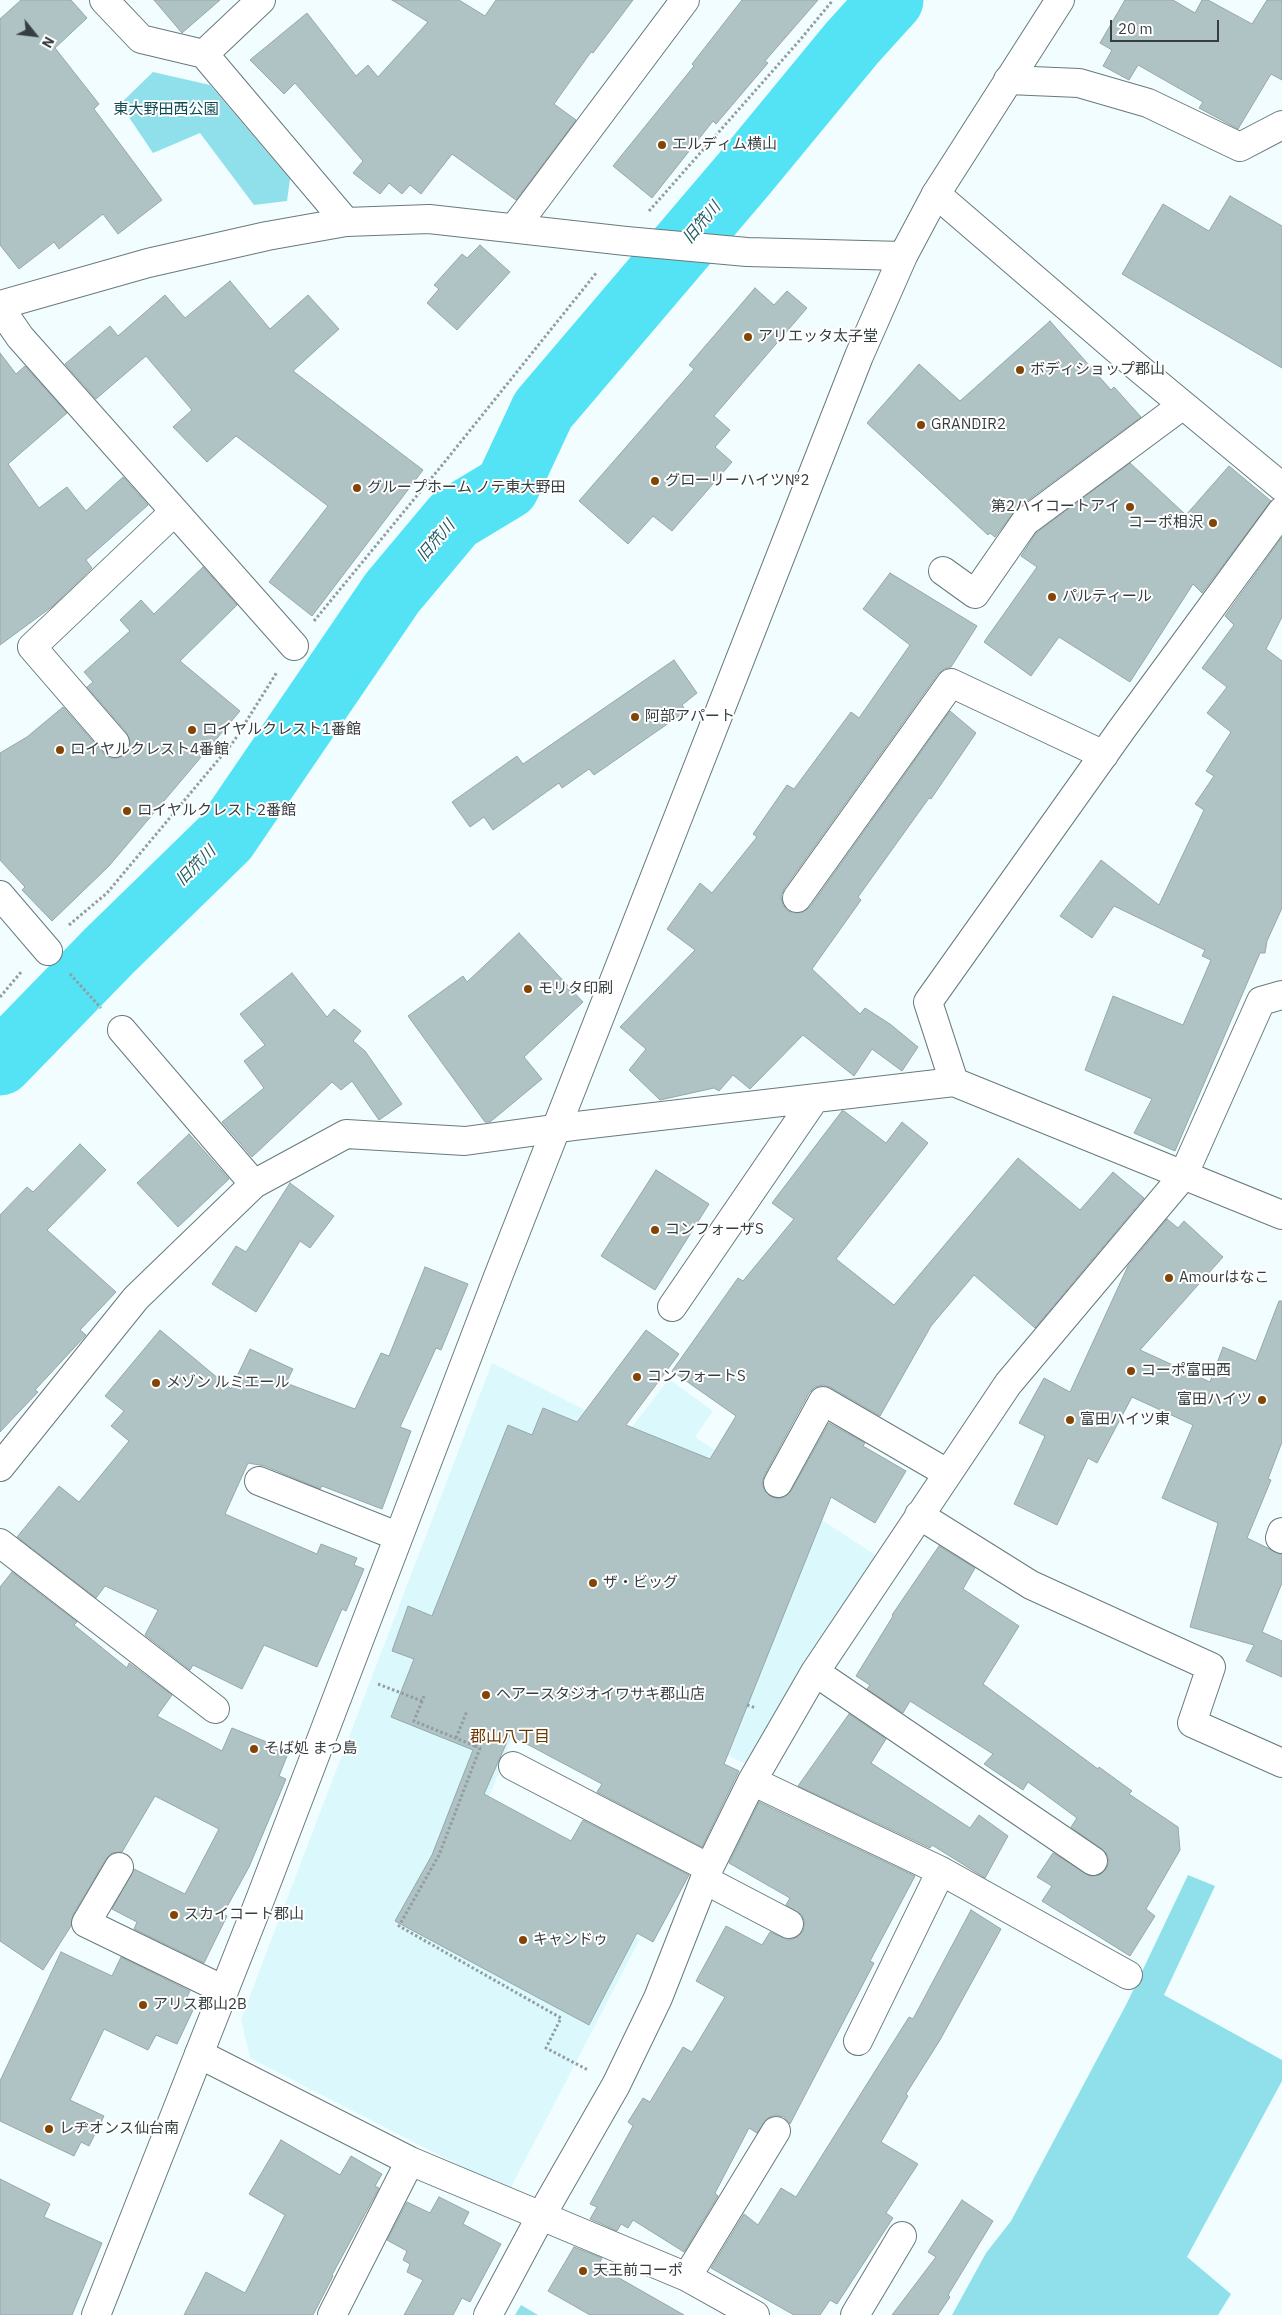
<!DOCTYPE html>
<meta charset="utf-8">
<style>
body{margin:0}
#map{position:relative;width:1282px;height:2315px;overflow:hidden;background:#f2fdff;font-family:"IBM Plex Sans",sans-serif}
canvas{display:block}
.north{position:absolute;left:10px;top:10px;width:50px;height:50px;-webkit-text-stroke:4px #fff;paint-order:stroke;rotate:119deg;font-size:14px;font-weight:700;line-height:20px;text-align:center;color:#373e40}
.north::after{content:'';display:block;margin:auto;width:18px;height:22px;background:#373e40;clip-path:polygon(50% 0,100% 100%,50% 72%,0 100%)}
.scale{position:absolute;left:1110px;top:20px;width:109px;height:22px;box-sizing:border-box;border:2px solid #373e40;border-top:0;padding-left:6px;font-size:15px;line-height:18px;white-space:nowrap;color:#373e40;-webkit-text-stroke:4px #fff;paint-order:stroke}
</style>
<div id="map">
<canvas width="1282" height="2315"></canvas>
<div class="north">N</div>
<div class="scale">20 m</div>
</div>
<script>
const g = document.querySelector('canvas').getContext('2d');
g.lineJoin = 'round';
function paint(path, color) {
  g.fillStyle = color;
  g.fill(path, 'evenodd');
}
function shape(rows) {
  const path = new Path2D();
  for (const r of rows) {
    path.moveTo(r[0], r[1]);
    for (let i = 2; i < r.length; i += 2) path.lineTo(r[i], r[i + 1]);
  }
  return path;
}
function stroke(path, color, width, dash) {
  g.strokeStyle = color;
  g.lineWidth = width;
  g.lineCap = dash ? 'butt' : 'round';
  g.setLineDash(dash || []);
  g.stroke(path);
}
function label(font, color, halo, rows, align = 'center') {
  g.font = font + ' "IBM Plex Sans","Noto Sans JP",sans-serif';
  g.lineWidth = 4;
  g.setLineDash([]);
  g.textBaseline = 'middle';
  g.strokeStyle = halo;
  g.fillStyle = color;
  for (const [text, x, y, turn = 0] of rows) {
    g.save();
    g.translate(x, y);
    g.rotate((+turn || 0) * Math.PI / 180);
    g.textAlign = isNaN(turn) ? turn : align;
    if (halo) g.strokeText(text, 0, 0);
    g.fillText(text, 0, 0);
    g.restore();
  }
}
paint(shape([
 [492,1363,628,1432,669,1379,713,1411,695,1437,877,1556,748,1765,645,1717,528,1695,469,1850,640,1939,509,2191,250,2058,241,2019]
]), '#dbf9fd');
paint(shape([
 [153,72,210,85,290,179,287,201,254,205,200,133,153,153,120,104],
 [1188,1875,1215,1886,1164,1995,1282,2060,1282,2081,1187,2257,1231,2294,1218,2315,952,2315,986,2253,1011,2221,1127,2003],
 [521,2305,538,2315,515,2315]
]), '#8fe0eb');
stroke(shape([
 [0,1063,109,951,225,838,392,593,454,519,507,487,543,410,744,174,852,43,891,0]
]), '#53e3f5', 65);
const building = shape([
 [21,0,71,0,87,18,55,48,99,104,94,109,162,200,118,234,103,214,59,249,54,242,19,269,0,245,0,19,21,0],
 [154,0,220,0,182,33,154,0],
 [392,0,459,0,485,16,496,0,633,0,593,53,591,52,554,104,576,120,516,200,452,154,421,194,410,185,402,194,389,183,380,194,353,173,363,161,295,83,284,94,250,60,307,13,356,76,368,65,378,77,428,22,392,0],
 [742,0,818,0,765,61,768,63,716,124,713,121,652,198,613,166,694,66,692,64,742,0],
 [1125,0,1173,0,1195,13,1202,0,1208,0,1252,24,1267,0,1282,0,1282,80,1271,74,1238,129,1199,108,1203,102,1138,65,1129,80,1103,66,1112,50,1100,43,1125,0],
 [1230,196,1282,226,1282,368,1122,274,1163,204,1209,231,1230,196],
 [480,245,510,272,457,330,427,303,439,289,434,285,462,254,467,258,480,245],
 [230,281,270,329,308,295,339,329,293,371,423,470,312,616,269,582,328,506,236,436,207,462,173,427,192,410,146,356,96,399,65,364,110,326,118,336,165,295,185,318,230,281],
 [755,288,774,305,787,291,807,308,714,416,730,430,715,447,732,462,672,531,653,516,628,544,579,501,694,369,689,365,755,288],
 [1050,321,1111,390,1114,387,1141,417,1016,509,995,537,990,533,988,535,867,423,919,364,960,401,1050,321],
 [0,353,16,374,25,366,67,413,8,464,39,508,67,487,86,511,123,477,148,505,86,560,92,568,53,606,0,645,0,353],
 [1130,463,1186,515,1229,466,1271,501,1202,593,1193,584,1130,682,1059,637,1031,676,984,642,1037,567,1021,556,1036,533,1130,463],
 [1282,537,1282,617,1266,649,1282,661,1282,908,1267,941,1265,953,1260,953,1175,1151,1134,1133,1152,1099,1085,1070,1113,996,1183,1025,1211,960,1202,956,1205,950,1114,906,1092,938,1060,916,1101,860,1159,905,1204,810,1195,804,1214,776,1206,771,1231,732,1207,713,1227,687,1202,668,1234,625,1225,616,1282,537],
 [203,567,237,605,180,661,240,711,109,866,52,921,22,890,25,887,0,860,0,753,27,737,63,707,104,754,110,758,117,758,126,754,130,748,130,741,127,733,87,687,93,682,84,672,130,631,120,620,141,600,154,614,203,567],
 [890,573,977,626,951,667,944,669,938,674,784,889,781,897,783,905,788,911,795,913,803,912,810,907,950,711,976,733,931,799,929,798,858,897,861,900,812,969,860,1014,865,1008,890,1024,918,1047,902,1071,872,1049,854,1076,803,1035,750,1089,733,1075,719,1091,714,1088,660,1100,629,1070,646,1049,620,1027,695,950,667,929,700,883,712,893,757,837,753,834,787,785,794,789,851,712,859,718,910,645,863,609,890,573],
 [674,660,697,693,682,705,686,711,594,775,589,769,562,788,559,783,493,830,484,817,470,827,452,802,517,756,523,764,674,660],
 [519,933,583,1002,524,1057,542,1079,490,1122,485,1122,408,1016,463,976,467,982,519,933],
 [292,973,327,1017,334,1009,361,1031,353,1041,365,1051,402,1104,379,1120,352,1081,341,1090,332,1082,252,1157,222,1122,264,1088,244,1061,265,1045,240,1014,292,973],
 [842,1111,844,1111,886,1143,902,1122,928,1143,836,1259,894,1305,1018,1158,1080,1210,1113,1172,1144,1198,1035,1328,974,1275,931,1326,880,1416,830,1387,823,1385,815,1387,809,1393,764,1476,762,1484,765,1491,770,1496,779,1499,786,1496,791,1491,829,1423,865,1443,863,1446,906,1471,875,1523,831,1497,724,1764,739,1771,702,1847,597,1792,602,1784,510,1735,484,1794,571,1841,583,1820,689,1875,653,1942,637,1933,589,2025,395,1921,432,1855,473,1750,391,1717,414,1659,392,1651,408,1606,432,1616,508,1425,532,1435,543,1408,577,1422,646,1330,679,1354,626,1425,710,1459,736,1416,672,1371,738,1278,743,1281,794,1219,772,1203,842,1111],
 [189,1134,229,1179,178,1227,137,1183,189,1134],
 [80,1144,106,1170,47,1230,116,1292,80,1330,86,1335,35,1390,38,1392,0,1432,0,1215,27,1187,33,1192,80,1144],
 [656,1170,709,1204,655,1290,601,1256,656,1170],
 [290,1183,334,1216,310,1248,300,1241,256,1312,212,1284,236,1246,246,1252,290,1183],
 [1167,1219,1178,1228,1184,1221,1223,1257,1140,1350,1210,1382,1223,1347,1256,1361,1279,1301,1282,1301,1282,1442,1268,1479,1271,1480,1247,1538,1282,1555,1282,1583,1262,1632,1282,1641,1282,1677,1246,1661,1254,1645,1190,1627,1218,1523,1162,1498,1193,1425,1132,1397,1097,1463,1088,1458,1057,1525,1014,1504,1045,1436,1019,1423,1044,1378,1070,1392,1128,1266,1167,1219],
 [425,1267,468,1284,441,1350,436,1348,400,1427,411,1431,382,1509,322,1486,320,1489,265,1466,248,1463,225,1514,317,1554,321,1544,357,1558,354,1565,364,1569,346,1611,342,1609,317,1667,264,1645,242,1689,193,1665,190,1670,145,1635,158,1610,105,1586,96,1598,17,1537,59,1486,79,1502,129,1441,111,1426,124,1411,105,1396,160,1330,231,1389,250,1349,293,1369,286,1383,355,1409,381,1353,389,1356,425,1267],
 [939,1546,975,1568,963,1589,1019,1626,983,1684,1098,1769,1099,1767,1132,1791,1129,1794,1178,1827,1180,1850,1146,1909,1155,1916,1130,1956,1042,1901,1052,1886,1037,1877,1053,1853,1091,1876,1099,1875,1106,1869,1109,1862,1107,1854,1071,1827,1077,1818,1028,1782,1023,1790,984,1764,993,1754,910,1701,903,1713,867,1689,870,1685,856,1676,893,1616,892,1615,939,1546],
 [12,1572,77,1622,74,1625,127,1668,129,1663,172,1695,157,1716,222,1751,232,1728,289,1751,279,1776,286,1779,249,1867,223,1914,227,1916,204,1963,134,1929,137,1922,112,1909,134,1869,185,1894,219,1829,155,1796,122,1852,112,1853,106,1859,73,1915,71,1926,43,1970,0,1941,0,1587,12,1572],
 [849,1714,886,1739,871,1763,970,1828,979,1815,1008,1836,985,1878,932,1845,930,1848,798,1786,849,1714],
 [759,1802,915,1876,870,1961,874,1963,790,2124,784,2117,776,2115,768,2118,757,2133,749,2128,715,2193,718,2196,684,2252,633,2220,628,2228,621,2224,617,2231,590,2219,597,2207,590,2204,633,2126,628,2122,643,2098,650,2102,683,2047,692,2052,725,1997,696,1981,726,1926,762,1945,770,1932,789,1940,798,1937,803,1931,805,1923,802,1915,786,1905,790,1898,729,1863,759,1802],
 [971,1910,1001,1929,940,2040,906,2094,908,2096,881,2142,918,2164,886,2213,893,2218,837,2304,830,2300,820,2315,794,2315,711,2268,744,2214,758,2225,781,2188,796,2197,909,2017,913,2019,971,1910],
 [61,1952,112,1976,121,1957,190,1991,184,2003,194,2008,177,2044,156,2035,148,2050,104,2029,70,2100,104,2116,89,2146,81,2142,74,2156,0,2121,0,2081,61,1952],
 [281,2140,340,2175,351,2156,382,2174,375,2186,379,2188,332,2275,333,2276,313,2315,184,2315,206,2272,245,2293,285,2215,249,2194,281,2140],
 [0,2179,50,2204,44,2217,102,2243,72,2315,0,2315,0,2179],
 [439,2197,469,2212,463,2224,501,2244,470,2302,462,2298,453,2315,404,2315,423,2280,407,2272,410,2264,403,2260,407,2251,387,2240,407,2202,430,2213,439,2197],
 [962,2200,993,2221,948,2295,950,2297,938,2315,892,2315,936,2257,928,2252,962,2200],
 [574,2247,602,2258,598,2266,684,2315,590,2315,548,2291,574,2247]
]);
paint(building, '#afc2c4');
stroke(building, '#96a8ab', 1);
const minor = shape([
 [104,0,141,39,204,54],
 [261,0,204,54,346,222],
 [1008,80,1079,83,1148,103,1240,147,1282,125],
 [936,194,1136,366,1282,487],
 [515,227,685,0],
 [0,308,20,337,294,646],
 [943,571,975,594,1025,522,1183,405],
 [115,743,32,647,174,512],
 [0,895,48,951],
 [797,898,951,683,1104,755],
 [122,1030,254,1184],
 [954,1082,928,1002,1122,729,1282,511],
 [672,1307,815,1098],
 [0,1467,136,1298,254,1184,346,1134,465,1141,575,1126,954,1082,1282,1215],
 [259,1481,397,1536],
 [778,1483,823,1401,947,1473],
 [919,1515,1031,1585,1211,1667,1192,1723,1282,1763],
 [1282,1532,1280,1538,1282,1539],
 [0,1543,215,1709],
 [815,1672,1093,1861],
 [513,1766,709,1868],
 [752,1781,941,1871,1128,1975],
 [119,1867,86,1923,224,1990],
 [705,1880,789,1924],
 [858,2041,941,1871],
 [199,2054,410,2161,687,2277,755,2315],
 [687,2277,776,2131],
 [332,2315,410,2161],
 [488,2315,541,2216,616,2085,658,1998,709,1868,752,1781,815,1672,1008,1384,1183,1176,1261,1001,1282,995],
 [855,2315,902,2236]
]);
const tertiary = shape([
 [0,305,148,263,267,236,346,222,429,219,626,241,747,252,903,256],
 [96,2315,261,1897,499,1274,859,356,903,256,936,194,1060,0]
]);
stroke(minor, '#687a7c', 30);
stroke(tertiary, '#687a7c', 30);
stroke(shape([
 [649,211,800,40,833,0],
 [314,621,443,464,597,272],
 [69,925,107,893,234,741,277,672],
 [70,974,101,1008],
 [0,997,22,971],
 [378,1684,422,1701,425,1694],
 [422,1701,414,1721,475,1746,477,1740],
 [747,1705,756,1708],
 [456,1738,467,1711],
 [475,1746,480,1748,439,1855,399,1926,561,2018,546,2048,588,2070]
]), '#939c9e', 3, [2.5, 2.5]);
stroke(minor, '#fff', 28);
stroke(tertiary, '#fff', 28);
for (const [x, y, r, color] of [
 [662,145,5,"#834505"],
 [748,337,5,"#834505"],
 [1020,370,5,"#834505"],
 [921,425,5,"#834505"],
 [655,481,5,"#834505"],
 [357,488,5,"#834505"],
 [1130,507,5,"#834505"],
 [1213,523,5,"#834505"],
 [1052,597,5,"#834505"],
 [635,717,5,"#834505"],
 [192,730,5,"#834505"],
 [60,750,5,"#834505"],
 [127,811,5,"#834505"],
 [528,989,5,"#834505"],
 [655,1230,5,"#834505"],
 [1169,1278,5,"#834505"],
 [1131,1371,5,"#834505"],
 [637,1377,5,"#834505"],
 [156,1383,5,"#834505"],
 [1262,1400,5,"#834505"],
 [1070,1420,5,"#834505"],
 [593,1583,5,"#834505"],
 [486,1695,5,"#834505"],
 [254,1749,5,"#834505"],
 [174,1915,5,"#834505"],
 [523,1940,5,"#834505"],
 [143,2005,5,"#834505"],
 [49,2129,5,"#834505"],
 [583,2271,5,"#834505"]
]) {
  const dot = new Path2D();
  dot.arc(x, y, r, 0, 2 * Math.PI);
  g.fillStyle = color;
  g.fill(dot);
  stroke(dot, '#fff', 2);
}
label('15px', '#0b4c53', '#fff', [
 ["東大野田西公園",166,110]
]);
label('15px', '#373e40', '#fff', [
 ["エルディム横山",672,145],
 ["アリエッタ太子堂",758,337],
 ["ボディショップ郡山",1030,370],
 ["GRANDIR2",931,425],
 ["グローリーハイツ№2",665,481],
 ["グループホーム ノテ東大野田",367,488],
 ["第2ハイコートアイ",1120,507,"right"],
 ["コーポ相沢",1203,523,"right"],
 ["パルティール",1062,597],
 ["阿部アパート",645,717],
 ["ロイヤルクレスト1番館",202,730],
 ["ロイヤルクレスト4番館",70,750],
 ["ロイヤルクレスト2番館",137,811],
 ["モリタ印刷",538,989],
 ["コンフォーザS",665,1230],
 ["Amourはなこ",1179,1278],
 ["コーポ富田西",1141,1371],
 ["コンフォートS",647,1377],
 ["メゾン ルミエール",166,1383],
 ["富田ハイツ",1252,1400,"right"],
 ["富田ハイツ東",1080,1420],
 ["ザ・ビッグ",603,1583],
 ["ヘアースタジオイワサキ郡山店",496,1695],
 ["そば処 まつ島",264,1749],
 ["スカイコート郡山",184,1915],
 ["キャンドゥ",533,1940],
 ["アリス郡山2B",153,2005],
 ["レヂオンス仙台南",59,2129],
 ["天王前コーポ",593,2271]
], 'left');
label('italic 16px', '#1e5a61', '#fff', [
 ["旧笊川",702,223,-50],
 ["旧笊川",436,541,-49],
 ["旧笊川",196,866,-45]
]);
label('16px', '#703800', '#fff', [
 ["郡山八丁目",510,1737]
]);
</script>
